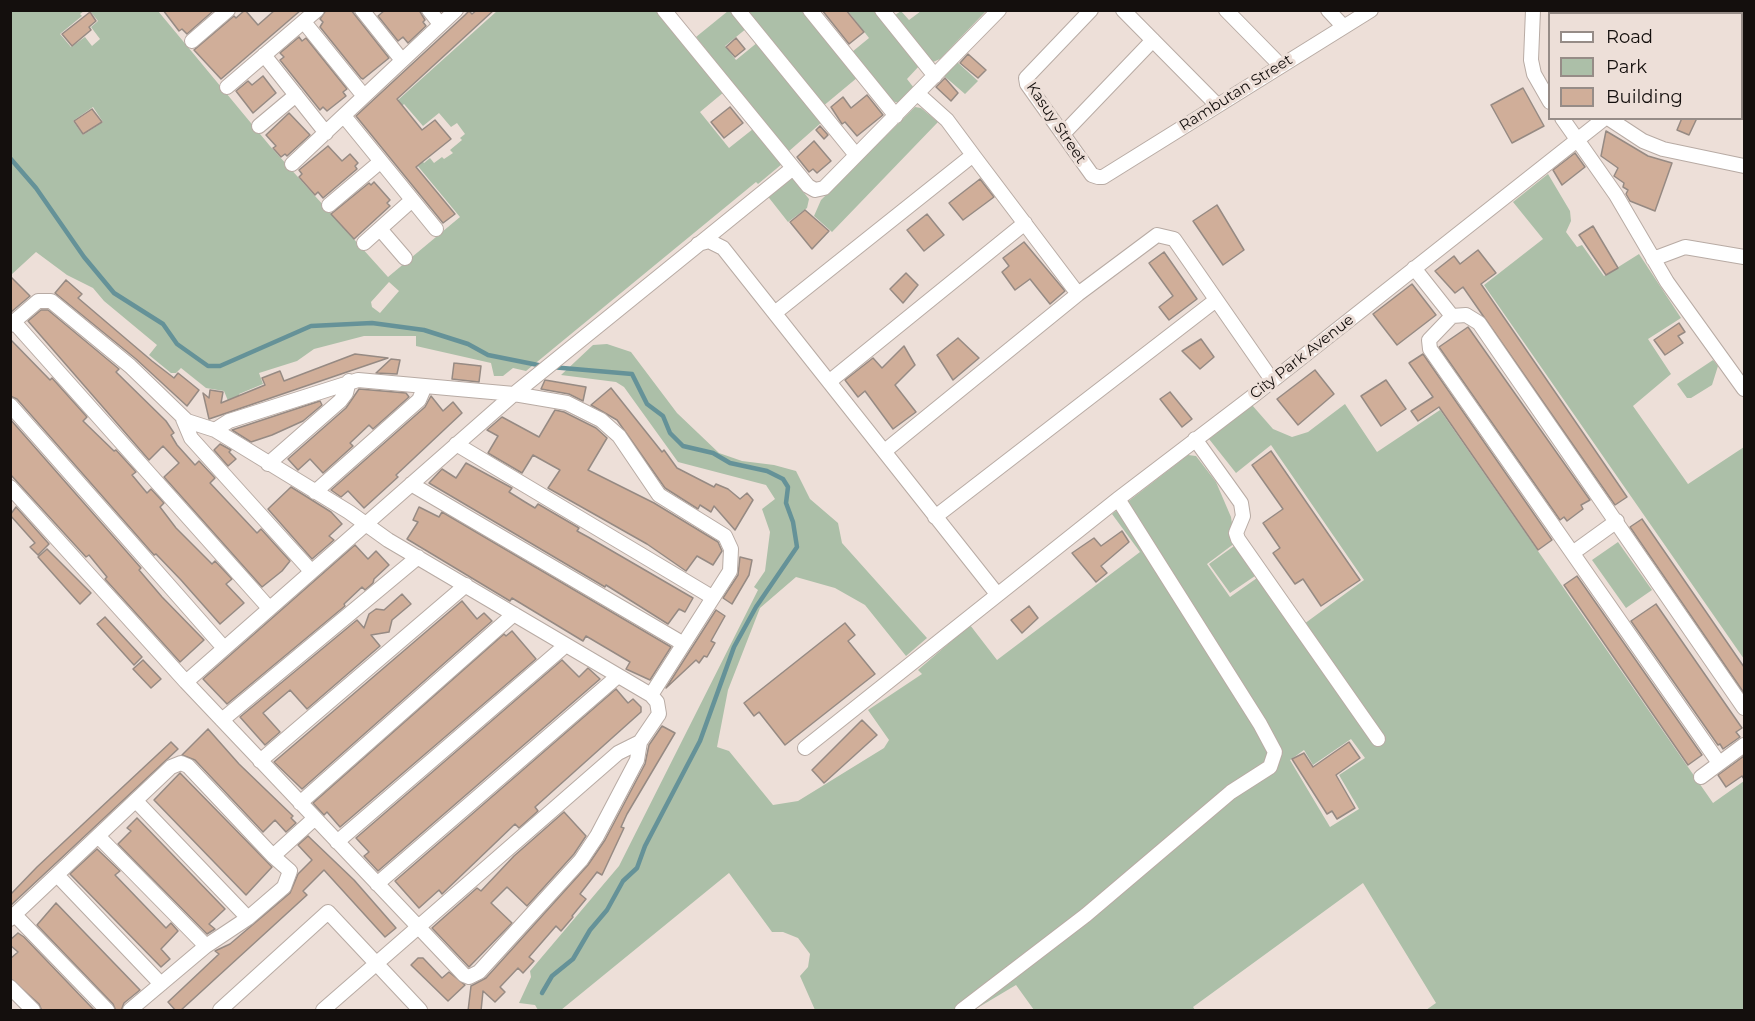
<!DOCTYPE html>
<style>
body{margin:0}
#map{position:relative;width:1755px;height:1021px;overflow:hidden;background:#eddfd8;font-family:Montserrat,sans-serif}
canvas{display:block}
.frame{position:absolute;inset:0;border:12px solid #140f0d;pointer-events:none}
.legend{position:absolute;left:1548px;top:12px;width:195px;height:108px;box-sizing:border-box;background:#eddfd8;border:2px solid #968c87;margin:0;padding:8px 10px;list-style:none;font-size:18px;color:#140f0d}
.legend li{display:flex;align-items:center;gap:12px;height:30px}
.legend b{width:30px;border:2px solid #968c87}
</style>
<div id="map">
<canvas width="1755" height="1021"></canvas>
<div class="frame"></div>
<ul class="legend">
<li><b style="height:8px;background:#fff"></b>Road</li>
<li><b style="height:16px;background:#acbfa8"></b>Park</li>
<li><b style="height:16px;background:#d0ae99"></b>Building</li>
</ul>
</div>
<script>
const g = document.querySelector('canvas').getContext('2d');
g.lineJoin = 'round';
function paint(path, color) {
  g.fillStyle = color;
  g.fill(path, 'evenodd');
}
function shape(rows) {
  const path = new Path2D();
  for (const r of rows) {
    path.moveTo(r[0], r[1]);
    for (let i = 2; i < r.length; i += 2) path.lineTo(r[i], r[i + 1]);
  }
  return path;
}
function stroke(path, color, width, dash) {
  g.strokeStyle = color;
  g.lineWidth = width;
  g.lineCap = dash ? 'butt' : 'round';
  g.setLineDash(dash || []);
  g.stroke(path);
}
function label(font, color, halo, rows, align = 'center') {
  g.font = font + ' Montserrat,sans-serif';
  g.lineWidth = 6;
  g.setLineDash([]);
  g.textBaseline = 'middle';
  g.strokeStyle = halo;
  g.fillStyle = color;
  for (const [text, x, y, turn = 0] of rows) {
    g.save();
    g.translate(x, y);
    g.rotate((+turn || 0) * Math.PI / 180);
    g.textAlign = isNaN(turn) ? turn : align;
    if (halo) g.strokeText(text, 0, 0);
    g.fillText(text, 0, 0);
    g.restore();
  }
}
paint(shape([
 [11,11,84,11,80,14,82,16,60,34,71,47,85,37,92,46,100,39,91,27,98,21,90,11,158,11,270,146,388,277,460,217,378,118,497,11,658,11,724,92,700,112,729,148,753,129,782,164,758,184,756,182,526,371,513,368,503,376,494,376,491,363,416,346,416,336,364,336,314,349,297,361,259,373,263,384,239,394,243,404,231,408,224,391,206,388,181,368,176,373,171,373,149,355,157,345,104,301,93,288,67,275,36,252,11,275],
 [404,104,423,126,439,113,451,127,457,123,465,134,460,138,462,140,450,150,453,153,444,159,442,157,434,163,430,158,424,163,388,119],
 [93,107,103,122,83,135,73,121],
 [389,282,399,291,380,313,372,307,371,302],
 [728,11,733,11,747,28,725,46,736,60,758,42,822,122,788,152,696,37],
 [743,11,804,11,858,77,822,107],
 [848,11,876,11,920,65,907,79,914,88,899,103,892,101,852,52,869,38],
 [901,11,909,20,921,11,986,11,940,59,933,62,895,15],
 [956,61,978,81,965,94,943,75],
 [915,107,921,108,938,122,832,232,814,216,821,200],
 [1548,174,1570,211,1571,221,1566,232,1577,247,1582,245,1604,276,1639,254,1681,318,1648,339,1671,374,1633,406,1688,484,1744,447,1744,659,1484,285,1543,239,1513,202],
 [790,175,809,199,807,208,788,222,766,194],
 [607,344,631,352,677,413,719,453,742,461,774,465,796,471,810,499,838,523,842,543,927,638,906,656,865,605,835,588,796,577,760,608,728,690,717,747,729,751,773,805,798,801,884,748,889,740,868,710,922,674,918,670,970,625,997,660,1140,552,1112,514,1188,455,1196,456,1216,482,1231,517,1235,543,1207,564,1230,597,1257,578,1304,624,1364,580,1271,445,1236,473,1209,439,1252,405,1273,429,1292,437,1308,432,1345,404,1377,452,1440,410,1713,803,1744,781,1744,1010,1426,1010,1436,1003,1363,883,1193,1007,1195,1010,1034,1010,1016,985,974,1010,815,1010,800,976,808,967,810,954,798,938,783,932,772,932,729,873,561,1010,538,1010,535,1005,519,1003,531,977,530,971,619,866,758,590,754,587,765,571,770,532,762,509,775,499,766,485,678,462,624,387,616,382,561,375,593,345],
 [1351,739,1365,758,1339,775,1359,809,1330,827,1290,760,1304,750,1313,765],
 [1713,360,1718,366,1712,385,1691,398,1687,398,1677,384],
 [1618,542,1652,590,1626,608,1592,560],
 [1234,546,1255,576,1230,593,1209,564]
]), '#acbfa8');
stroke(shape([
 [10,158,36,188,84,257,114,293,163,324,177,344,208,366,220,366,311,326,372,323,424,330,468,344,488,355,543,366],
 [542,993,552,976,573,959,590,930,607,910,623,881,637,868,645,846,700,741,734,647,756,607,797,547,793,522,786,503,788,487,783,479,767,471,730,463,713,453,683,446,670,433,663,416,647,404,632,374,551,367]
]), '#659298', 4.5);
const building = shape([
 [163,10,211,10,212,12,187,34,182,29,179,31,163,10],
 [245,10,258,25,275,10,301,10,221,79,194,50,234,16,236,18,245,10],
 [326,10,351,10,389,58,363,79,361,78,320,27,323,22,320,19,326,10],
 [385,10,419,10,425,20,423,22,426,26,408,43,403,37,398,41,378,16,385,10],
 [477,10,494,10,397,99,422,130,435,120,451,139,416,167,455,214,443,223,356,116,465,15,469,11,472,14,477,10],
 [822,10,846,10,864,32,849,44,822,10],
 [90,12,96,21,89,27,91,30,72,46,62,34,90,12],
 [299,37,302,41,306,38,347,89,343,92,346,96,327,111,323,107,320,110,280,60,284,57,280,53,299,37],
 [736,38,745,49,735,57,726,47,736,38],
 [968,54,986,70,978,78,960,63,968,54],
 [263,76,276,93,253,113,236,91,248,81,252,85,263,76],
 [945,78,958,93,951,101,936,87,945,78],
 [1523,88,1544,126,1512,143,1491,105,1523,88],
 [867,95,883,115,857,136,845,122,842,124,831,107,843,97,851,108,867,95],
 [730,107,743,123,724,138,711,122,730,107],
 [92,109,102,122,83,134,74,121,92,109],
 [289,113,310,135,287,156,285,154,281,157,273,148,276,146,266,135,289,113],
 [1682,118,1697,118,1689,135,1677,130,1682,118],
 [820,126,828,135,824,139,816,130,820,126],
 [1606,131,1648,156,1672,163,1655,211,1630,201,1626,194,1628,190,1623,187,1624,183,1614,176,1618,168,1601,156,1606,131],
 [814,141,831,161,817,173,813,169,809,172,797,157,814,141],
 [328,146,342,161,350,154,358,163,355,166,357,169,323,198,318,192,315,195,299,177,302,174,299,170,328,146],
 [1575,153,1585,167,1562,185,1553,170,1575,153],
 [980,179,994,197,963,220,949,203,980,179],
 [374,182,390,200,387,203,390,206,354,239,331,214,369,183,371,185,374,182],
 [1217,205,1244,250,1223,265,1193,221,1217,205],
 [805,210,829,231,812,249,790,222,805,210],
 [927,214,944,235,924,251,907,230,927,214],
 [1593,226,1618,268,1606,275,1579,235,1593,226],
 [1024,242,1065,291,1050,304,1030,279,1015,290,1002,272,1009,266,1003,258,1024,242],
 [1478,250,1496,273,1481,284,1627,497,1615,505,1463,287,1455,293,1435,271,1454,256,1460,264,1478,250],
 [1164,252,1197,299,1169,320,1159,307,1173,296,1149,263,1164,252],
 [906,273,918,285,903,303,890,289,906,273],
 [10,276,30,296,10,313,10,276],
 [66,280,82,294,78,298,152,361,174,378,178,373,199,390,187,406,136,359,55,293,66,280],
 [1412,284,1436,315,1397,345,1373,314,1412,284],
 [41,310,48,310,119,369,116,372,166,421,174,433,171,435,177,445,195,465,199,461,215,478,210,483,257,533,261,529,290,561,282,571,262,587,164,477,179,463,163,446,149,460,28,321,41,310],
 [1679,323,1685,332,1678,336,1683,343,1665,355,1654,340,1679,323],
 [1468,327,1590,500,1581,505,1583,509,1567,521,1564,517,1560,520,1439,347,1468,327],
 [958,338,979,358,953,380,937,355,958,338],
 [10,339,50,380,52,378,87,417,83,421,114,451,116,450,136,472,132,475,147,493,151,489,164,503,160,507,176,528,212,564,215,561,232,579,226,584,244,603,220,624,181,580,156,554,154,555,17,399,10,396,10,339],
 [1201,339,1214,357,1200,369,1182,351,1201,339],
 [904,346,915,365,895,385,916,412,893,429,865,391,858,397,845,380,873,358,882,368,904,346],
 [355,354,388,358,209,419,203,393,209,398,210,390,223,392,221,403,265,385,262,378,280,371,284,381,355,354],
 [1423,354,1552,540,1538,550,1439,407,1418,421,1411,411,1433,397,1409,363,1423,354],
 [391,359,400,360,397,374,376,373,391,359],
 [454,363,481,366,479,382,452,379,454,363],
 [1315,370,1334,394,1298,425,1277,399,1315,370],
 [545,380,586,387,583,401,569,394,541,389,545,380],
 [1386,380,1406,409,1381,426,1361,396,1386,380],
 [611,388,662,452,664,450,677,468,714,487,716,484,728,489,740,499,747,493,753,500,735,530,714,506,711,512,700,505,698,509,665,488,617,420,591,405,611,388],
 [359,389,406,393,409,397,373,429,369,425,350,443,353,446,323,473,310,459,298,470,288,459,346,408,359,389],
 [1170,392,1192,419,1182,427,1160,399,1170,392],
 [431,396,443,411,453,402,462,413,396,475,398,477,364,508,348,491,341,497,331,490,425,407,431,396],
 [320,401,322,405,303,421,272,435,251,442,232,430,320,401],
 [555,410,564,412,596,428,607,438,588,470,654,503,718,542,722,551,713,565,697,556,686,571,647,544,548,488,560,470,533,455,522,473,488,453,498,436,487,430,502,417,539,437,555,410],
 [10,419,141,568,139,570,162,597,204,640,180,662,105,579,107,577,89,555,86,557,10,474,10,419],
 [220,444,231,450,229,452,236,459,228,466,214,450,220,444],
 [1271,451,1360,580,1321,606,1303,579,1295,584,1273,553,1280,548,1263,523,1283,509,1252,465,1271,451],
 [466,463,512,488,509,492,525,502,535,508,538,504,579,528,577,531,588,537,693,598,685,612,679,609,668,624,606,585,605,587,429,483,442,469,456,478,466,463],
 [291,487,331,512,342,524,329,536,334,540,312,559,268,509,291,487],
 [16,507,49,544,38,555,30,547,35,543,10,515,16,507],
 [419,507,439,517,442,512,671,647,650,680,626,669,630,662,586,636,583,641,512,598,510,601,407,539,418,522,413,520,419,507],
 [1642,519,1744,667,1744,693,1630,527,1642,519],
 [1122,531,1129,542,1101,566,1107,573,1096,582,1072,553,1094,538,1101,546,1122,531],
 [355,545,368,559,376,551,389,565,374,579,373,583,365,590,362,587,344,604,345,606,227,704,203,679,355,545],
 [47,549,91,593,80,604,38,557,47,549],
 [740,557,752,560,749,575,732,604,723,598,738,575,740,557],
 [1577,576,1702,755,1688,765,1564,585,1577,576],
 [402,594,411,604,392,620,389,632,371,635,380,646,307,709,290,690,263,713,280,732,265,745,240,717,357,620,364,628,369,614,376,609,384,610,402,594],
 [462,601,477,619,484,613,492,621,302,789,274,762,462,601],
 [1656,604,1742,728,1736,732,1740,737,1723,749,1720,744,1718,745,1631,621,1656,604],
 [1029,606,1038,618,1022,633,1011,620,1029,606],
 [716,610,725,616,711,641,715,643,707,657,704,656,699,663,696,660,666,688,716,610],
 [105,617,142,657,134,665,97,624,105,617],
 [845,623,855,635,848,641,875,674,785,745,759,712,754,716,744,703,845,623],
 [512,631,536,659,340,827,327,812,324,815,313,803,504,634,506,636,512,631],
 [143,660,161,679,151,688,133,669,143,660],
 [562,660,579,677,588,668,600,679,378,871,364,856,369,852,356,838,562,660],
 [616,689,628,703,633,699,641,707,641,712,535,807,538,811,519,828,515,824,442,894,439,890,419,908,395,881,616,689],
 [862,720,877,735,824,783,812,770,862,720],
 [662,726,675,733,627,814,621,827,624,828,602,875,597,872,580,894,586,899,572,916,573,917,561,931,556,926,529,957,534,961,523,973,518,968,500,987,505,992,495,1002,483,991,481,1011,468,1011,471,986,486,978,588,865,605,840,645,764,649,745,662,726],
 [208,729,239,764,293,816,291,818,296,823,286,832,275,820,263,832,195,760,182,755,208,729],
 [171,742,178,749,10,906,10,895,37,867,171,742],
 [1349,742,1360,758,1336,775,1355,808,1337,819,1332,811,1327,814,1292,759,1304,753,1313,767,1349,742],
 [1744,756,1744,779,1742,776,1726,787,1718,775,1744,756],
 [180,773,272,867,246,895,154,800,180,773],
 [564,812,586,836,574,854,527,906,507,887,491,903,512,923,469,967,432,928,477,888,481,891,514,856,564,812],
 [137,818,225,909,209,924,215,929,207,934,118,844,131,831,127,828,137,818],
 [308,836,354,880,396,928,385,937,324,870,303,891,307,895,180,1011,176,1011,168,1002,219,954,215,951,230,944,290,893,298,874,312,860,298,845,308,836],
 [97,849,120,871,115,875,166,928,171,923,178,931,161,949,170,959,161,967,70,874,97,849],
 [56,903,140,990,124,1003,121,1011,116,1011,113,1004,37,925,56,903],
 [18,933,24,937,95,1011,42,1011,39,1004,10,978,10,959,18,952,10,945,10,940,18,933],
 [418,958,423,958,442,978,449,972,465,985,448,1001,411,965,418,958]
]);
paint(building, '#d0ae99');
stroke(building, '#968a83', 1.5);
const street = shape([
 [362,10,401,59],
 [429,10,440,24],
 [664,10,808,186,815,190,824,188,999,10],
 [738,10,856,155],
 [810,10,896,116],
 [882,10,935,76],
 [1091,10,1026,78,1027,84,1092,175,1098,177,1103,177,1371,10],
 [1123,10,1217,105],
 [1226,10,1280,65],
 [1328,10,1343,26],
 [1533,10,1531,60,1534,74,1550,102],
 [1657,10,1657,14],
 [304,22,363,95],
 [192,41,228,10],
 [264,55,326,133],
 [1742,58,1744,58],
 [227,87,317,10],
 [918,94,947,120,973,155],
 [344,116,436,229],
 [1562,118,1616,195,1667,282,1744,389],
 [1608,118,1643,141,1663,149,1744,166],
 [259,126,296,95],
 [1063,134,1153,40],
 [292,164,456,10],
 [329,205,380,162],
 [380,229,405,258],
 [364,243,412,200],
 [698,244,709,241,723,248,997,594],
 [1653,259,1685,247,1744,257],
 [1414,268,1452,316],
 [776,312,973,155,1078,294],
 [14,322,269,608],
 [10,325,38,301,51,301,130,366,187,421,215,430,349,512,388,540,651,695,657,702,659,714,640,742,637,760,597,836,581,860,479,972,469,977,464,975,186,682,10,487],
 [830,381,1025,223],
 [10,405,224,648],
 [183,419,191,438,311,571],
 [215,430,229,421,358,380,514,394,567,403,601,420,619,436,659,495,725,536,731,549,730,571,651,695],
 [1195,439,1241,503,1243,516,1236,533,1238,539,1378,739],
 [456,444,712,597],
 [886,450,1078,294,1157,235,1174,239,1272,380],
 [268,464,340,401,346,393,349,381],
 [411,484,682,643],
 [315,492,419,400,425,386],
 [935,517,1216,300],
 [1574,552,1617,521],
 [186,682,514,394,793,168],
 [222,720,418,557],
 [805,748,1118,499,1253,396,1605,118],
 [260,761,466,585],
 [1719,763,1430,349,1429,340,1452,316,1466,315,1479,323,1744,708],
 [1701,777,1744,745],
 [136,801,248,918],
 [300,803,514,614],
 [98,836,206,946],
 [337,842,566,645],
 [273,856,315,818],
 [57,875,161,984],
 [377,884,618,676],
 [15,915,107,1010],
 [10,919,171,767,181,763,188,766,273,856,290,871,284,887,248,918,206,946,130,1010],
 [10,987,33,1010],
 [220,1010,328,912,420,1010],
 [323,1010,618,753,640,742],
 [962,1010,1086,915,1231,792,1270,767,1275,752,1260,724,1118,499]
]);
stroke(street, '#b8aba4', 16);
stroke(street, '#fff', 14);
label('15px', '#140f0d', '#eddfd8', [
 ["Rambutan Street",1236,93,-32],
 ["Kasuy Street",1056,123,56],
 ["City Park Avenue",1302,357,-38]
]);
</script>
